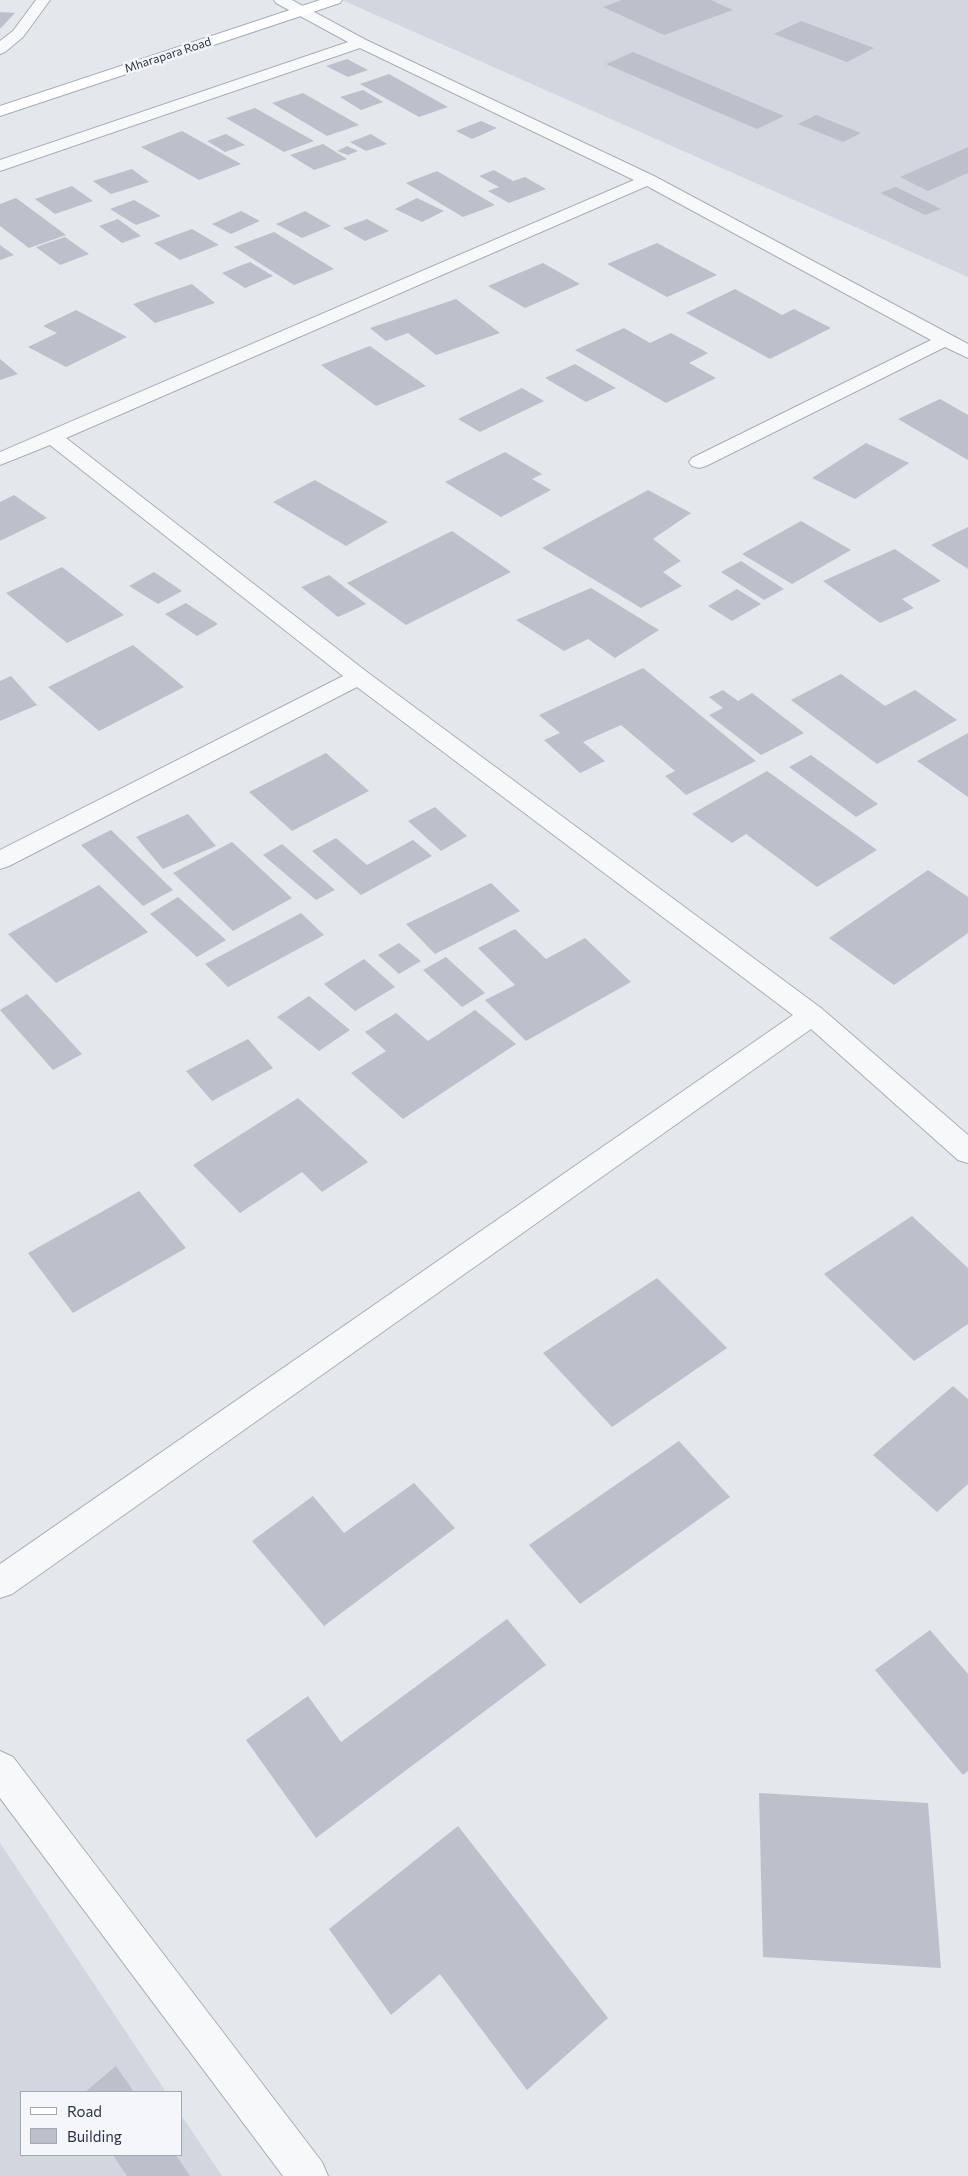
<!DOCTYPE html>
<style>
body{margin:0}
#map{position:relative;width:968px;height:2176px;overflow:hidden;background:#e4e7ec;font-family:Commissioner,sans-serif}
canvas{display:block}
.legend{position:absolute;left:20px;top:2091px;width:162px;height:65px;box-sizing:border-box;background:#f4f6f9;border:1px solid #a4a8b1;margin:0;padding:6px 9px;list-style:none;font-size:15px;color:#2b3445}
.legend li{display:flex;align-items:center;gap:10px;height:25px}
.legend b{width:25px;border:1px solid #a4a8b1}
</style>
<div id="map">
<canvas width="968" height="2176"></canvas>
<ul class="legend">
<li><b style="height:6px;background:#fff"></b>Road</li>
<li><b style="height:14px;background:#bbc0ca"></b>Building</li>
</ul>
</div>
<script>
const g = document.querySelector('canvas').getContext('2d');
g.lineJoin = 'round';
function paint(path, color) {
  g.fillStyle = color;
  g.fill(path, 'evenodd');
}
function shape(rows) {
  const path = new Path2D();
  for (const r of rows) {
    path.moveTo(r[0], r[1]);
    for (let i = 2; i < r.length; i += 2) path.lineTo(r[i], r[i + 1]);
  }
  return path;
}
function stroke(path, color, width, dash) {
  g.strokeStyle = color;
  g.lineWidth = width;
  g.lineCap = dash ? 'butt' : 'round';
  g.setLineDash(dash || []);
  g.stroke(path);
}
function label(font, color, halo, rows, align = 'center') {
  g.font = font + ' Commissioner,sans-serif';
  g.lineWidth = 5;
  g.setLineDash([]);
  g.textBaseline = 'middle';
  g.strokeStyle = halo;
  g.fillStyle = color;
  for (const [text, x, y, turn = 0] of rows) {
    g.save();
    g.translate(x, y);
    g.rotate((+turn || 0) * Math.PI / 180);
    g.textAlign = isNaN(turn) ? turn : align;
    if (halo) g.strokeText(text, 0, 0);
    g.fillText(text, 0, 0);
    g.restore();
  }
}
paint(shape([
 [342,0,968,0,968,277],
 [0,1843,166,2092,21,2092,21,2155,181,2155,181,2115,222,2176,0,2176]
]), '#d2d6de');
paint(shape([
 [622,0,711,0,733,10,664,35,603,7],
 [0,12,15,13,1,28,0,28],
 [801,21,874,48,847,62,774,34],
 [633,52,784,116,757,129,606,64],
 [347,59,368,70,348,77,326,66],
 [389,74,448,107,419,117,360,84],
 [363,90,383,102,361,110,340,97],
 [303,93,359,125,327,136,272,103],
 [255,108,314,141,284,152,226,118],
 [816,115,861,133,843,142,798,124],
 [481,121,497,128,472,139,456,131],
 [182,131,241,164,199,180,141,147],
 [226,134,245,145,225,152,207,141],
 [371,134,387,144,366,151,350,142],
 [323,144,347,159,314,170,290,155],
 [347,146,358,151,348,155,337,151],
 [968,147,968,173,928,191,900,177],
 [132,169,149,182,111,194,93,181],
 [494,170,513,181,525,177,546,189,509,203,488,191,499,187,479,176],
 [437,171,495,205,463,217,406,183],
 [72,186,93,201,55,214,35,199],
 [896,187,941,209,925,215,880,193],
 [16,198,66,235,29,248,0,226,0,204],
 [417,198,444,211,422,222,395,209],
 [134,200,161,216,136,225,110,209],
 [241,211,260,221,231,234,212,224],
 [305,211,331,226,302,238,276,224],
 [118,219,141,236,122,243,99,226],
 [367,219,389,231,365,241,343,228],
 [192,229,219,245,180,260,154,243],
 [274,232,334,269,294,285,234,247],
 [65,237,89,254,60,265,36,247],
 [657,243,717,275,667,297,607,264],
 [0,245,14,255,0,260],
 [250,262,273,276,245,288,222,273],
 [543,263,580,284,525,308,488,286],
 [192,284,215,303,155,323,133,304],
 [735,289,782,315,794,309,831,328,770,359,686,313],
 [456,299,500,333,436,355,408,333,386,341,370,328],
 [76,310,127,337,66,367,28,347,57,333,43,326],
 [624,328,650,343,671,333,708,353,689,363,716,378,666,403,575,350],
 [370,346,426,386,376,406,321,365],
 [0,359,18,374,0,380],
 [575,364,616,388,586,402,545,378],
 [522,388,544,401,480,432,458,419],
 [940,399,968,415,968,460,898,419],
 [866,443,909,463,855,499,812,478],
 [505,452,542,474,532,479,551,490,501,517,445,482],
 [315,480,388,522,346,546,273,502],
 [648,490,691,513,653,539,681,561,663,572,682,586,641,608,542,548],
 [14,495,47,518,0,541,0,502],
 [801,521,851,550,792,584,742,554],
 [968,527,968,569,931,545],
 [452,531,511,572,406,625,347,583],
 [895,549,941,581,902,599,914,608,880,623,823,581],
 [741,561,784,589,764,600,721,572],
 [62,567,124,615,67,643,6,593],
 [154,572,182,591,158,604,129,586],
 [329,575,366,604,338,617,301,587],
 [591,588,659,630,615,658,588,639,564,651,516,620],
 [737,589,761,604,732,621,708,606],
 [186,603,218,624,197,636,165,614],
 [133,645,184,687,99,731,48,687],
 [643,668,756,761,686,795,665,776,675,771,621,725,583,742,605,761,580,773,544,740,560,733,539,715],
 [841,674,885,706,915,690,957,720,877,764,791,700],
 [11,676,37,705,0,721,0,681],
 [723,690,738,701,752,693,804,733,761,755,709,715,723,708,709,697],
 [968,733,968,797,917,761],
 [326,753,369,791,292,831,249,792],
 [811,755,878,804,856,817,789,767],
 [767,771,877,850,817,887,746,834,732,843,692,814],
 [435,807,467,836,441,851,408,821],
 [188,814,216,846,163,869,136,837],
 [111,830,173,890,143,906,81,845],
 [336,838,367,865,413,840,432,856,361,895,312,851],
 [232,842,292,898,233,931,173,873],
 [282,844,335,890,316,900,263,855],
 [928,870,968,897,968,933,894,985,829,938],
 [491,883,520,911,435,954,406,924],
 [99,885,148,932,56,983,8,934],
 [178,897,226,940,197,957,150,914],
 [301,913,324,935,228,987,205,964],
 [515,929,546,959,585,938,631,982,526,1041,485,1000,515,985,478,948],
 [399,943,421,961,399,974,378,955],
 [446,957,485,993,462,1007,423,970],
 [364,959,395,987,355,1011,324,984],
 [27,994,82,1054,53,1070,0,1010],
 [309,996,350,1030,319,1051,277,1017],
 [475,1010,516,1044,403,1119,351,1073,386,1051,365,1032,396,1013,428,1041],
 [248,1039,273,1068,212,1101,186,1071],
 [298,1098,368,1162,322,1192,302,1172,240,1213,193,1165],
 [139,1191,186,1248,73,1313,28,1253],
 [912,1216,968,1268,968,1324,914,1361,824,1274],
 [657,1278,727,1348,612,1427,543,1353],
 [953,1386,968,1399,968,1484,937,1512,873,1455],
 [679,1441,730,1497,580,1604,529,1545],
 [414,1483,455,1528,324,1626,252,1541,313,1496,344,1533],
 [507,1619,546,1665,316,1838,246,1740,308,1696,341,1742],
 [930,1630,968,1674,968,1771,963,1775,875,1670],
 [759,1793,928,1803,941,1968,763,1957],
 [458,1826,608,2018,527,2090,440,1974,391,2015,329,1929],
 [116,2066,134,2092,85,2092],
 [113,2155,176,2155,190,2176,127,2176]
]), '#bbc0ca');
const minor = shape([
 [36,0,50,0,23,37,5,52,0,54,0,41,13,31,36,0],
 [274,0,292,0,366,40,654,176,968,344,968,358,945,347,706,466,699,468,692,466,689,462,692,458,931,340,647,186,66,438,367,672,821,1008,968,1135,968,1163,958,1160,811,1029,12,1594,0,1598,0,1564,793,1015,357,687,9,866,0,869,0,850,343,676,50,445,0,465,0,452,634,180,360,48,0,171,0,160,348,42,276,3,274,0],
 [0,1751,13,1757,322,2162,328,2176,283,2176,0,1798,0,1751]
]);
const major = shape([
 [320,0,342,0,340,3,0,116,0,106,320,0]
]);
stroke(minor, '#a9aeb7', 2);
stroke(major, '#a3abb8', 2);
paint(minor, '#f7f8fa');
paint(major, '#fff');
label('12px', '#2b3445', '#f4f6f9', [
 ["Mharapara Road",168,55,-18]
]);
</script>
